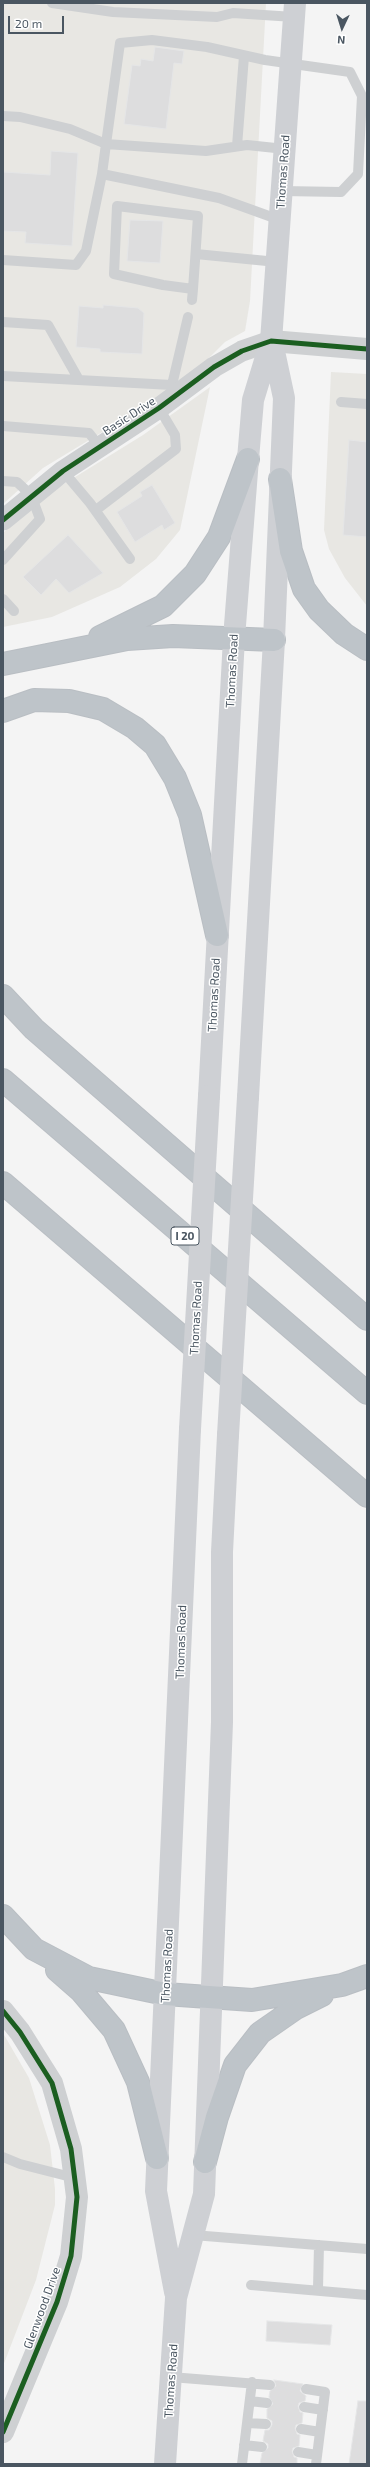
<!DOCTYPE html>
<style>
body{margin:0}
#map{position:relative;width:370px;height:2467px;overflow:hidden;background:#f4f4f4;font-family:"Exo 2",sans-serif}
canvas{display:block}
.frame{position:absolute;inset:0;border:4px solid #4a5661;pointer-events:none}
.north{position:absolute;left:322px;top:8px;width:40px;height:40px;-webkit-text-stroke:3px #fff;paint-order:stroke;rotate:184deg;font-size:11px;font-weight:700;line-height:16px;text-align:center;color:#4a5661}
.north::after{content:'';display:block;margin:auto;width:14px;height:18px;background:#4a5661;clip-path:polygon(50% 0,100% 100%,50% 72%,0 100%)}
.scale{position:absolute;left:8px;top:16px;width:56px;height:18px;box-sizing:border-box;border:2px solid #4a5661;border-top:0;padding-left:5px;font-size:12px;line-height:14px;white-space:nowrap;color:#4a5661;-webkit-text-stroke:3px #fff;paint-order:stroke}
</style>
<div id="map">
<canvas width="370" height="2467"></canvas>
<div class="frame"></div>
<div class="north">N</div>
<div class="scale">20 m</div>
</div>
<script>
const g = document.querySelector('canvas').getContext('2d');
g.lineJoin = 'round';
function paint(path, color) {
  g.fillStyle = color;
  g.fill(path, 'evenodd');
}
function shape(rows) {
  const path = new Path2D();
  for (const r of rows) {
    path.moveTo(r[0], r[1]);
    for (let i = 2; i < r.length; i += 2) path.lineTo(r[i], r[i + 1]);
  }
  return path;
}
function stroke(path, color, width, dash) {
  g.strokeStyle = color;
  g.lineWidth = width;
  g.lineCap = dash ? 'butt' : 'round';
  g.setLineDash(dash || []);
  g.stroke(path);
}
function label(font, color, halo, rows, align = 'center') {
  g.font = font + ' "Exo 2",sans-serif';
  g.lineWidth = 3;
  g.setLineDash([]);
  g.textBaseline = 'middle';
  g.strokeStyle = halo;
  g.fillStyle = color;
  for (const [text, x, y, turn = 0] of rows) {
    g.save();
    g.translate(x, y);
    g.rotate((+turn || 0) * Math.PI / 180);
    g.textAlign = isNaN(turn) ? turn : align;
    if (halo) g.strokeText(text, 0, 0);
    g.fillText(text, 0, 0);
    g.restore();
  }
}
paint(shape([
 [3,3,266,3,250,301,245,331,225,342,205,362,160,397,43,468,3,504],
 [331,372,367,374,367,606,345,578,329,549,324,530],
 [210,387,180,530,156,559,120,587,52,617,3,627,3,533,38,500,143,435],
 [3,2033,29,2078,50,2145,55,2189,55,2205,36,2280,3,2366]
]), '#e8e7e3');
const building = shape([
 [155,47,184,51,182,64,174,63,166,129,124,124,132,65,140,66,141,59,153,61,155,47],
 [51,151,78,153,72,246,25,243,26,232,3,231,3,172,50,175,51,151],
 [130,220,163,221,160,263,127,261,130,220],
 [103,305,138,308,144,313,142,354,100,352,100,349,76,347,79,306,103,308,103,305],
 [349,440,367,442,367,537,343,535,349,440],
 [152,485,175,523,164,530,162,525,135,542,117,512,142,496,140,492,152,485],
 [68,535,103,573,69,593,56,579,41,595,23,577,68,535],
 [267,2321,332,2325,330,2345,266,2341,267,2321],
 [274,2380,303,2384,300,2391,306,2396,305,2401,299,2403,298,2406,300,2412,303,2413,302,2423,296,2425,295,2428,297,2434,300,2435,299,2446,293,2448,292,2451,294,2457,297,2458,297,2464,260,2464,262,2453,268,2448,268,2444,263,2441,265,2430,269,2430,272,2425,272,2421,267,2418,267,2409,273,2404,269,2397,270,2391,276,2386,274,2380],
 [358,2401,367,2401,367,2464,349,2464,358,2401]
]);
paint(building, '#ddddde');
stroke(building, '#e5e6e7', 1);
const motorway = shape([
 [280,479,291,551,304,589,319,610,344,634,367,649],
 [100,637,163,606,195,574,219,537,248,459],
 [3,664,127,639,173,636,274,640],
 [3,711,34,700,69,701,103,709,135,728,155,745,175,778,190,815,217,935],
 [3,996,34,1029,367,1319],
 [3,1080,367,1393],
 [3,1183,367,1496],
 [3,1916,34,1949,89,1978,165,1994,252,2000,342,1985,367,1976],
 [57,1970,81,1991,114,2030,138,2082,157,2158],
 [205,2162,217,2117,235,2065,260,2033,296,2008,322,1995]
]);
stroke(motorway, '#b9bec3', 24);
stroke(shape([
 [52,3,113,12,217,17,233,13,294,17],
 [3,116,20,117,70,129,106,144,102,174],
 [237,146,244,56],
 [282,191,341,192,358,174,362,96,350,72,265,60,207,47,152,40,120,43,106,144,206,151,247,145,285,149],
 [196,254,277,262],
 [3,260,76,265,86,251,102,174,219,198,280,220],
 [192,300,193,289,195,261,198,216,117,206,114,274,163,285,193,289],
 [3,322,48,325,79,380],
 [3,376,172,385,175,397],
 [172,385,188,317],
 [341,402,367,404],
 [3,426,89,433,100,447],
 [63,471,90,503,130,559],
 [3,481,17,482,31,495,40,519,3,560],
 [96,510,176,449,175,435,159,408],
 [3,599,14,611],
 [3,2157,20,2164,75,2178],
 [193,2235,367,2249],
 [251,2285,367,2295],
 [318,2289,319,2245],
 [171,2377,270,2385],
 [306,2389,325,2392,316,2464],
 [250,2401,267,2403],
 [304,2407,323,2410],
 [247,2423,266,2424],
 [301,2429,320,2432],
 [244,2445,262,2447],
 [298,2452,317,2455],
 [242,2464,252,2382]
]), '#ced0d2', 10);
stroke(shape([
 [3,520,63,471,159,408,214,367,242,351,271,341]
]), '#ced0d2', 21);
stroke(shape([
 [271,341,367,349],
 [3,2011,20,2032,52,2083,71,2149,77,2197,71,2256,57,2302,3,2432]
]), '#ced0d2', 22);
stroke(shape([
 [209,1096,234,638,248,459,253,400,271,341,295,3],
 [248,1097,274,640,284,398,272,342],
 [175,2292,156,2191,190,1429],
 [165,2464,176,2298,204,2194,222,1722,222,1552,228,1435]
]), '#ced0d4', 22);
stroke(motorway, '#bec4c9', 22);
stroke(shape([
 [190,1429,209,1096],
 [228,1435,248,1097]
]), '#ced0d4', 22);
stroke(shape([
 [3,520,63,471,159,408,214,367,242,351,271,341,367,349],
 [3,2011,20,2032,52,2083,71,2149,77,2197,71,2256,57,2302,3,2432]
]), '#1b5e20', 5);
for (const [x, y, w] of [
 [185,1236,28]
]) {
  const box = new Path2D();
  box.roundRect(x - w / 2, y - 9, w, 18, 3);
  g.fillStyle = '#fff';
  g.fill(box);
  stroke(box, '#4a5661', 1);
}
label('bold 11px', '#4a5661', null, [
 ["I 20",185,1236]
]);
label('12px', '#4a5661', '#fff', [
 ["Thomas Road",283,172,-86],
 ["Basic Drive",129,416,-33],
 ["Thomas Road",232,671,-87],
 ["Thomas Road",214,995,-87],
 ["Thomas Road",196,1318,-87],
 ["Thomas Road",181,1642,-88],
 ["Thomas Road",167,1966,-87],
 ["Glenwood Drive",42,2308,-70],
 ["Thomas Road",171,2381,-86]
]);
</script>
